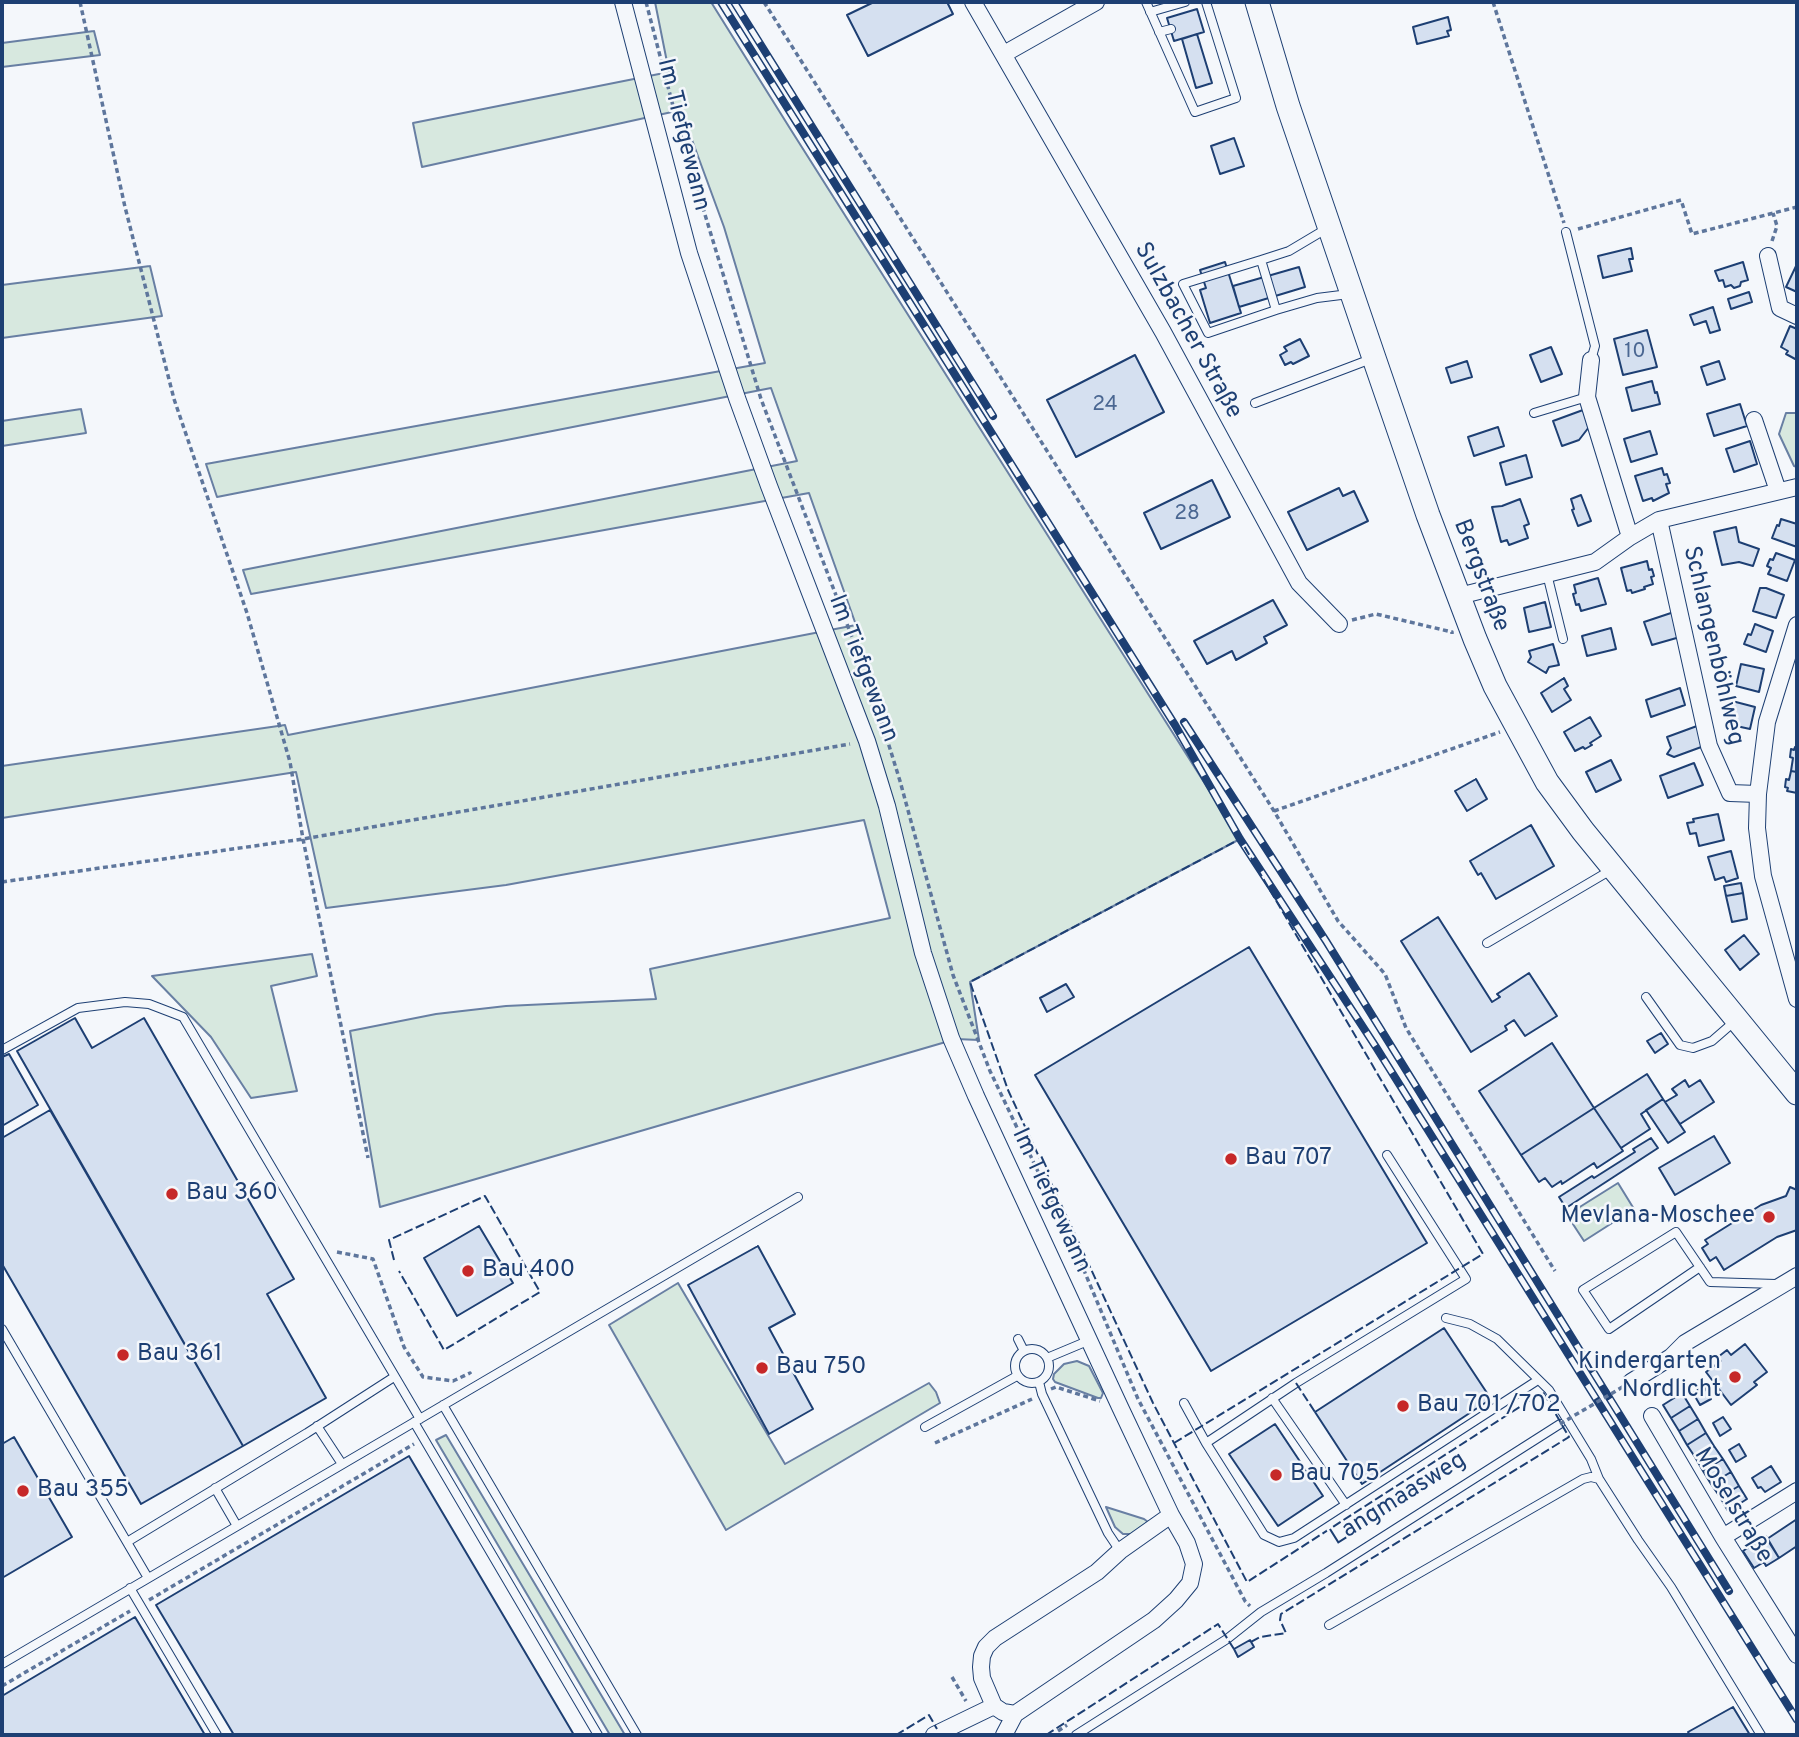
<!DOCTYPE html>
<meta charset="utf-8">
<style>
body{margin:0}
#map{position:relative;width:1799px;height:1737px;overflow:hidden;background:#f4f7fb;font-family:Overpass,sans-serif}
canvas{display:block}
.frame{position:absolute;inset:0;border:4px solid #1d3f73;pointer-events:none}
</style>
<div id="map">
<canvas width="1799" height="1737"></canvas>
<div class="frame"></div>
</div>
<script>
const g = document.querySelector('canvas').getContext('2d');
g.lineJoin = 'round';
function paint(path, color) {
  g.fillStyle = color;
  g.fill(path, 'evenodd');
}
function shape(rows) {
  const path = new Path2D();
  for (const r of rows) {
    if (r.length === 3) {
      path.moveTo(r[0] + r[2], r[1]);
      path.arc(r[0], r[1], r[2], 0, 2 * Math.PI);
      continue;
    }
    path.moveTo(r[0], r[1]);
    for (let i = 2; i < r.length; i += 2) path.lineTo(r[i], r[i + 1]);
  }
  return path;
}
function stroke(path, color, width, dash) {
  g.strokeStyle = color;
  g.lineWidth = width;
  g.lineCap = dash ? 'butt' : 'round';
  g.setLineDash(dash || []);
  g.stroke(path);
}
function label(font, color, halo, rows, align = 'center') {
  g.font = font + ' Overpass,sans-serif';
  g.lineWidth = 5;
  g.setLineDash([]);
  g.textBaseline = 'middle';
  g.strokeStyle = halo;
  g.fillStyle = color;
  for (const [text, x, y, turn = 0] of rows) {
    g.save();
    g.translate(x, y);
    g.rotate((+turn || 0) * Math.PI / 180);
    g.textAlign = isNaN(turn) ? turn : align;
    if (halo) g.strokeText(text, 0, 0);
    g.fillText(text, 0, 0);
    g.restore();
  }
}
const green = shape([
 [655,2,711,2,791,130,1240,839,970,982,979,1040,956,1039,380,1207,350,1031,436,1014,506,1006,656,999,650,969,890,918,864,820,506,885,326,908,296,772,2,818,2,766,285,725,288,735,856,625,809,493,251,594,243,570,797,461,771,388,217,497,206,464,765,363,724,227,681,110,422,167,413,123,669,72,655,2],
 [94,31,100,55,2,67,2,43,94,31],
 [150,266,162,316,2,338,2,285,150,266],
 [81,409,86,433,2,446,2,421,81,409],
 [1786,413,1797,413,1797,467,1794,466,1779,434,1786,413],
 [312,954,317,976,271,986,297,1091,251,1098,211,1037,152,976,312,954],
 [1618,1183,1634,1209,1584,1241,1567,1215,1618,1183],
 [678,1283,785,1464,929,1383,936,1392,940,1403,726,1530,609,1325,678,1283],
 [1077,1361,1089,1366,1103,1393,1101,1398,1098,1398,1055,1382,1053,1379,1054,1374,1064,1364,1077,1361],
 [446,1435,625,1735,610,1735,436,1440,446,1435],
 [1106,1507,1144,1519,1148,1522,1131,1534,1123,1534,1115,1527,1106,1507]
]);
paint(green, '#d7e8df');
stroke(green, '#687fa3', 2);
const building = shape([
 [874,2,947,2,953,14,868,56,847,15,874,2],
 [1197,9,1204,32,1174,41,1167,18,1197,9],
 [1448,17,1451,30,1447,31,1449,36,1417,44,1413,27,1448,17],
 [1197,34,1212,83,1196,88,1182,39,1197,34],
 [1234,138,1244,166,1220,174,1211,146,1234,138],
 [1631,248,1633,259,1629,259,1632,271,1603,278,1598,256,1631,248],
 [1225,262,1241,313,1210,323,1200,290,1206,288,1200,270,1225,262],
 [1743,262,1748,280,1741,282,1740,286,1734,288,1731,285,1725,287,1723,280,1719,281,1715,271,1743,262],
 [1797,264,1797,292,1786,287,1797,264],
 [1299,267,1305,287,1239,307,1233,286,1299,267],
 [1749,292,1752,302,1731,309,1728,299,1749,292],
 [1713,307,1720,330,1710,333,1706,321,1694,325,1690,315,1713,307],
 [1790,326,1797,329,1797,360,1786,354,1788,351,1781,347,1790,326],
 [1647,330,1657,367,1623,375,1614,339,1647,330],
 [1300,339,1309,356,1293,364,1291,362,1285,365,1280,355,1287,351,1284,347,1300,339],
 [1551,347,1562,374,1541,382,1530,355,1551,347],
 [1135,355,1164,412,1076,457,1047,400,1135,355],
 [1467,361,1472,377,1451,383,1446,368,1467,361],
 [1719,361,1725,379,1707,385,1701,367,1719,361],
 [1652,381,1655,393,1657,392,1660,404,1632,411,1626,388,1652,381],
 [1740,404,1747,426,1714,436,1707,414,1740,404],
 [1583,410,1589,427,1579,440,1562,446,1553,421,1583,410],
 [1498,427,1504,446,1474,456,1468,437,1498,427],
 [1650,431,1657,454,1631,462,1624,439,1650,431],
 [1750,441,1757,464,1734,472,1726,449,1750,441],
 [1526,455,1532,477,1506,485,1500,463,1526,455],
 [1662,468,1664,475,1667,474,1670,483,1666,484,1669,493,1653,501,1652,498,1643,501,1635,476,1662,468],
 [1212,480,1230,517,1161,549,1144,513,1212,480],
 [1339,488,1343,496,1354,491,1368,521,1307,550,1288,512,1339,488],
 [1581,495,1591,521,1578,526,1572,510,1574,509,1571,499,1581,495],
 [1520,499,1529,524,1524,526,1528,538,1509,545,1507,540,1501,542,1492,507,1502,506,1520,499],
 [1781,519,1797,524,1797,547,1772,538,1777,525,1779,526,1781,519],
 [1736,527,1739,542,1759,549,1753,566,1739,562,1722,565,1714,532,1736,527],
 [1776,553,1795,560,1787,581,1768,574,1771,568,1767,566,1770,559,1773,560,1776,553],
 [1647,561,1649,570,1652,569,1654,576,1651,577,1653,584,1644,587,1645,589,1632,593,1631,590,1627,591,1621,568,1647,561],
 [1598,578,1606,604,1581,611,1579,604,1576,605,1573,594,1576,593,1574,585,1598,578],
 [1760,588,1766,588,1784,595,1776,618,1753,611,1760,588],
 [1273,600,1287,625,1264,637,1267,643,1236,660,1232,651,1207,664,1194,641,1273,600],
 [1545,602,1551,627,1529,632,1524,608,1545,602],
 [1674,612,1680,637,1652,645,1644,622,1674,612],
 [1755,624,1773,631,1766,652,1744,644,1748,634,1751,635,1755,624],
 [1611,628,1616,649,1587,656,1582,636,1611,628],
 [1553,644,1559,665,1549,667,1546,673,1528,662,1531,657,1529,651,1553,644],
 [1741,664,1764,669,1759,692,1736,686,1741,664],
 [1564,678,1568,686,1564,689,1571,700,1552,712,1541,693,1564,678],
 [1680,688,1685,705,1651,717,1646,700,1680,688],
 [1732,701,1755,707,1750,729,1727,724,1732,701],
 [1590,717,1601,736,1590,743,1592,745,1585,749,1583,747,1575,751,1564,732,1590,717],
 [1697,726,1704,746,1674,757,1667,754,1671,748,1667,737,1697,726],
 [1795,747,1797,747,1797,772,1791,771,1793,758,1790,757,1791,749,1794,750,1795,747],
 [1611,760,1621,780,1596,792,1586,772,1611,760],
 [1694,763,1703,785,1668,798,1660,776,1694,763],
 [1791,771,1797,772,1797,793,1787,791,1788,788,1785,787,1786,779,1789,780,1791,771],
 [1476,779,1487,799,1467,811,1455,791,1476,779],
 [1718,814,1724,840,1699,846,1696,833,1690,834,1687,823,1694,822,1693,819,1718,814],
 [1531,825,1554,866,1496,899,1481,873,1478,875,1470,861,1531,825],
 [1731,851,1738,878,1726,882,1724,877,1715,880,1708,857,1731,851],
 [1741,883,1743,893,1726,896,1724,886,1741,883],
 [1743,893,1747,919,1732,922,1726,896,1743,893],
 [1438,917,1492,1002,1500,997,1497,994,1529,973,1557,1016,1525,1036,1514,1020,1505,1026,1507,1030,1471,1052,1401,941,1438,917],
 [1744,935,1759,954,1740,970,1725,950,1744,935],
 [1249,947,1427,1243,1211,1371,1035,1075,1249,947],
 [1066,984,1074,997,1047,1012,1040,998,1066,984],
 [75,1018,92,1048,144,1018,294,1279,267,1294,326,1398,243,1446,17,1051,75,1018],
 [1661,1033,1668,1044,1655,1053,1647,1041,1661,1033],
 [1552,1043,1594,1108,1521,1155,1479,1091,1552,1043],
 [9,1054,38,1105,2,1126,2,1057,9,1054],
 [1647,1074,1663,1099,1641,1114,1650,1129,1621,1148,1594,1108,1647,1074],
 [1685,1080,1689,1087,1700,1080,1714,1102,1680,1124,1665,1102,1677,1095,1672,1089,1685,1080],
 [1663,1099,1685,1132,1668,1143,1646,1110,1663,1099],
 [1594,1108,1623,1151,1597,1168,1594,1163,1562,1184,1561,1181,1552,1187,1545,1178,1539,1182,1521,1155,1594,1108],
 [50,1110,243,1446,141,1504,2,1264,2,1138,50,1110],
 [1714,1136,1730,1163,1675,1195,1659,1168,1714,1136],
 [1651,1138,1658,1148,1566,1208,1559,1197,1592,1176,1594,1178,1635,1152,1633,1149,1651,1138],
 [1790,1187,1797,1190,1797,1230,1777,1237,1724,1270,1716,1257,1710,1261,1702,1248,1708,1244,1705,1240,1761,1205,1786,1196,1790,1187],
 [479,1226,513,1283,457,1316,424,1258,479,1226],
 [758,1246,795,1314,769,1328,813,1409,769,1434,688,1285,758,1246],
 [1444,1328,1491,1399,1362,1484,1315,1412,1444,1328],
 [1745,1344,1767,1372,1754,1382,1757,1385,1731,1405,1706,1372,1721,1361,1718,1357,1727,1350,1731,1355,1745,1344],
 [1704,1386,1711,1399,1700,1405,1693,1393,1704,1386],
 [1682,1393,1690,1406,1671,1418,1663,1405,1682,1393],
 [1690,1406,1698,1419,1679,1431,1671,1418,1690,1406],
 [1723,1417,1731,1429,1720,1436,1713,1423,1723,1417],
 [1698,1419,1706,1433,1687,1445,1679,1431,1698,1419],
 [1275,1424,1323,1496,1278,1526,1229,1454,1275,1424],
 [1706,1433,1714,1446,1695,1457,1687,1445,1706,1433],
 [14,1437,72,1537,2,1578,2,1444,14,1437],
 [1739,1444,1746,1456,1736,1462,1729,1450,1739,1444],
 [1714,1446,1723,1459,1703,1471,1695,1457,1714,1446],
 [409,1456,574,1735,234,1735,156,1605,409,1456],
 [1723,1459,1731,1472,1711,1484,1703,1471,1723,1459],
 [1771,1466,1781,1482,1765,1492,1761,1487,1758,1488,1752,1478,1771,1466],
 [1731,1472,1739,1486,1720,1497,1711,1484,1731,1472],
 [1739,1486,1747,1499,1728,1511,1720,1497,1739,1486],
 [1797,1519,1797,1546,1779,1558,1767,1539,1797,1519],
 [1766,1536,1779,1558,1766,1566,1764,1562,1754,1568,1743,1551,1766,1536],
 [135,1617,205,1735,2,1735,2,1696,135,1617],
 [1250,1640,1254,1647,1238,1657,1234,1649,1250,1640],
 [1733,1707,1750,1735,1690,1735,1688,1732,1733,1707]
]);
paint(building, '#d5e0f0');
stroke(building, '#1d3f73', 2);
const lane = shape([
 [1146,2,1195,112,1236,98,1206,2],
 [1150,12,1185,2],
 [1159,32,1171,29],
 [1326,229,1289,251,1261,260,1276,310,1317,298,1349,294],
 [1566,232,1595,346,1591,360],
 [1261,260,1183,284,1208,333,1276,310],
 [1255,403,1371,359],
 [1534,413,1587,397],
 [1547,574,1563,639],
 [1487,943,1611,870],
 [1646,997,1680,1045,1693,1048,1712,1041,1735,1021],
 [2,1050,78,1008,125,1002,149,1004,183,1017,420,1419],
 [1700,1267,1609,1329,1583,1290,1676,1232,1710,1282,1776,1284],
 [1446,1318,1470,1324,1497,1339,1549,1390,1591,1459,1599,1479],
 [2,1329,148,1578],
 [1018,1339,1024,1351],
 [1032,1366,17],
 [1047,1358,1090,1340],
 [1039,1382,1042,1394,1108,1533,1120,1551],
 [1272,1398,1346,1505],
 [1184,1403,1206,1443,1264,1535,1279,1542,1294,1538,1538,1380],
 [443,1405,637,1735],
 [414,1422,598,1735],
 [317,1426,342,1464],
 [925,1427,1017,1376],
 [1206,1443,1296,1383,1466,1279,1387,1155],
 [215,1488,237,1526],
 [127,1542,307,1433,394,1377],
 [130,1588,217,1735],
 [1329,1625,1583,1479,1591,1477,1599,1479,1638,1540,1671,1587,1761,1735],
 [2,1664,798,1197],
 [1076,1735,1227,1639,1261,1612,1326,1573,1560,1424]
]);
const street = shape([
 [623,2,689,253,737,398,769,486,867,741,887,806,923,953,951,1038,976,1096,1120,1407,1171,1515,1187,1543,1194,1564,1190,1583,1176,1600,1154,1620,1015,1714,1003,1712,994,1706,982,1678,981,1667,982,1656,986,1647,995,1638,1097,1572,1120,1551,1171,1515],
 [973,2,1163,332,1299,583,1339,624],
 [1004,54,1096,2],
 [1768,256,1780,308,1797,316],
 [1591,360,1587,397,1630,537],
 [1754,420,1778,491],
 [1659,520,1709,746,1730,793,1758,794],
 [1459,596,1595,562,1630,537,1659,520,1797,487],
 [1797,625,1767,722,1758,794,1757,828,1763,876,1797,999],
 [1631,1382,1671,1357,1685,1343,1797,1276],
 [1652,1416,1723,1537,1797,1655],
 [1723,1537,1797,1491],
 [934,1735,994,1706],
 [1004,1735,1015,1714]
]);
const secondary = shape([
 [1257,2,1288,106,1374,358,1428,515,1475,639,1495,686,1547,782,1583,831,1797,1093]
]);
stroke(lane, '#1d3f73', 10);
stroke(street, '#1d3f73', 18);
stroke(secondary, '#1d3f73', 25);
stroke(shape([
 [80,2,125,207,174,399,247,613,290,762,303,839,368,1158],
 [646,2,679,129,761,399,863,666,887,739,900,781,953,975,990,1071,1075,1249,1138,1399,1245,1601,1250,1606],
 [764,2,1274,811,1338,921,1385,974,1406,1028,1555,1271],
 [1493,2,1564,223],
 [1578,229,1681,200,1692,234,1797,207],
 [1772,241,1777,226,1773,213],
 [1352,620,1376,614,1452,632,1452,634],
 [1274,811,1500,732],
 [2,882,303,839,850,744],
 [337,1252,373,1259,404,1347,423,1377,453,1381,470,1373,470,1374],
 [1051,1389,1056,1387,1100,1401],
 [935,1443,1032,1399],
 [149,1600,414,1444],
 [952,1677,966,1701],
 [2,1686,130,1611],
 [1058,1731,1067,1725]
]), '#5e769c', 3.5, [5, 3.5]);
stroke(lane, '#f4f7fb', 8);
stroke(street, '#f4f7fb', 16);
stroke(secondary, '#f4f7fb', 23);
const rail = shape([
 [721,2,1175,725,1240,839,1376,1047,1797,1720],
 [734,2,993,416],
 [1184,722,1326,941,1729,1591]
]);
stroke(rail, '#1d3f73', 8);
stroke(rail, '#f4f7fb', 5, [16]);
stroke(shape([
 [1560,1424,1631,1382]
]), '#5e769c', 3.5, [5, 3.5]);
stroke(shape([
 [394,1260,389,1240,485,1196,540,1292,444,1350,399,1271],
 [1296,1383,1315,1412],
 [1174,1443,1483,1254,1240,839,970,982,1008,1090,1153,1403,1247,1582,1543,1392,1569,1437,1281,1614,1280,1620,1286,1633,1260,1637,1251,1642],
 [896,1735,929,1715,937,1729],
 [1046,1735,1218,1624,1234,1649]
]), '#1d3f73', 2, [9, 3.5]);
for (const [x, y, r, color] of [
 [1231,1159,7,"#c62828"],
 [172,1194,7,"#c62828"],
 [1769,1217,7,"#c62828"],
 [468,1271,7,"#c62828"],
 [123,1355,7,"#c62828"],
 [762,1368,7,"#c62828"],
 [1735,1377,7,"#c62828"],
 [1403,1406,7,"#c62828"],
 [1276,1475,7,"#c62828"],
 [23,1491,7,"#c62828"]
]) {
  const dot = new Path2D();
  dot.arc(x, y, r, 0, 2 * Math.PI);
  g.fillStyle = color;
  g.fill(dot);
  stroke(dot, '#f4f7fb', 2.5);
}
label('21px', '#4b6792', null, [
 ["10",1635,353],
 ["24",1105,406],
 ["28",1187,515]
]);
label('24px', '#1d3f73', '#f4f7fb', [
 ["Im Tiefgewann",682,135,76],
 ["Sulzbacher Straße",1187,331,61],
 ["Bergstraße",1480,576,69],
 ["Schlangenböhlweg",1712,646,77],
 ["Im Tiefgewann",862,669,69],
 ["Im Tiefgewann",1050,1201,65],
 ["Langmaasweg",1399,1500,-32],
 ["Moselstraße",1732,1506,59]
]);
label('24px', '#1d3f73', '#f4f7fb', [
 ["Bau 707",1245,1159],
 ["Bau 360",186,1194],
 ["Mevlana-Moschee",1755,1217,"right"],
 ["Bau 400",482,1271],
 ["Bau 361",137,1355],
 ["Kindergarten",1721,1363,"right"],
 ["Nordlicht",1721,1391,"right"],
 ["Bau 750",776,1368],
 ["Bau 701 /702",1417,1406],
 ["Bau 705",1290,1475],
 ["Bau 355",37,1491]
], 'left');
</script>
